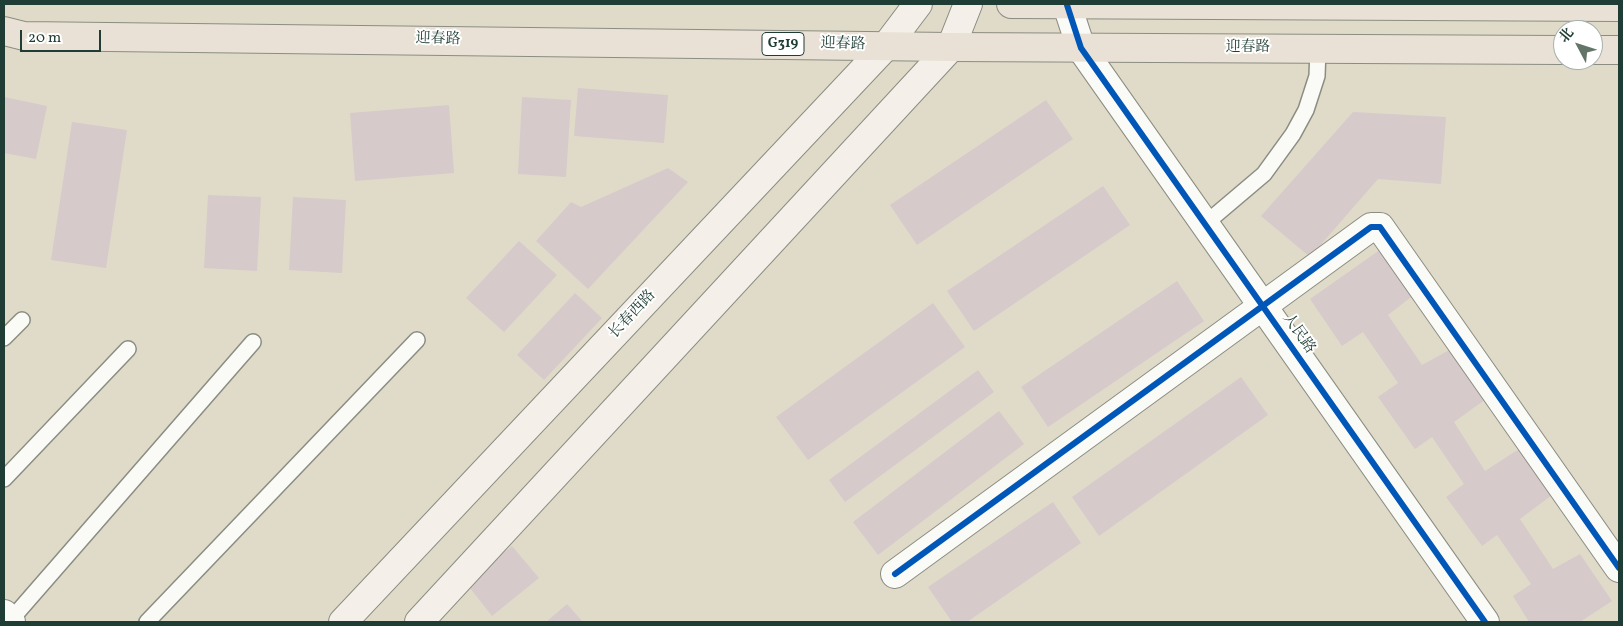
<!DOCTYPE html>
<meta charset="utf-8">
<style>
body{margin:0}
#map{position:relative;width:1623px;height:626px;overflow:hidden;background:#e0dbc8;font-family:Vollkorn,"Noto Serif SC",serif}
canvas{display:block}
.frame{position:absolute;inset:0;border:5px solid #1f3d34;pointer-events:none}
.north{position:absolute;left:1553px;top:20px;width:50px;height:50px;box-sizing:border-box;background:#fff;border:1px solid #a5b1ae;border-radius:50%;rotate:310deg;font-size:14px;font-weight:700;line-height:20px;text-align:center;color:#1f3d34}
.north::after{content:'';display:block;margin:auto;width:18px;height:22px;background:#637468;clip-path:polygon(50% 0,100% 100%,50% 72%,0 100%)}
.scale{position:absolute;left:20px;top:30px;width:81px;height:22px;box-sizing:border-box;border:2px solid #1f3d34;border-top:0;padding-left:6px;font-size:15px;line-height:18px;white-space:nowrap;color:#1f3d34;-webkit-text-stroke:4px #fff;paint-order:stroke}
</style>
<div id="map">
<canvas width="1623" height="626"></canvas>
<div class="frame"></div>
<div class="north">北</div>
<div class="scale">20 m</div>
</div>
<script>
const g = document.querySelector('canvas').getContext('2d');
g.lineJoin = 'round';
function paint(path, color) {
  g.fillStyle = color;
  g.fill(path, 'evenodd');
}
function shape(rows) {
  const path = new Path2D();
  for (const r of rows) {
    path.moveTo(r[0], r[1]);
    for (let i = 2; i < r.length; i += 2) path.lineTo(r[i], r[i + 1]);
  }
  return path;
}
function stroke(path, color, width, dash) {
  g.strokeStyle = color;
  g.lineWidth = width;
  g.lineCap = dash ? 'butt' : 'round';
  g.setLineDash(dash || []);
  g.stroke(path);
}
function label(font, color, halo, rows, align = 'center') {
  g.font = font + ' Vollkorn,"Noto Serif SC",serif';
  g.lineWidth = 4;
  g.setLineDash([]);
  g.textBaseline = 'middle';
  g.strokeStyle = halo;
  g.fillStyle = color;
  for (const [text, x, y, turn = 0] of rows) {
    g.save();
    g.translate(x, y);
    g.rotate((+turn || 0) * Math.PI / 180);
    g.textAlign = isNaN(turn) ? turn : align;
    if (halo) g.strokeText(text, 0, 0);
    g.fillText(text, 0, 0);
    g.restore();
  }
}
paint(shape([
 [578,88,668,95,664,143,574,136],
 [4,97,47,106,36,159,4,153],
 [522,97,571,100,566,177,518,174],
 [1046,100,1073,139,917,245,890,205],
 [449,105,454,173,355,181,350,113],
 [1353,112,1446,117,1441,184,1378,179,1310,257,1261,216],
 [72,122,127,130,106,268,51,260],
 [668,168,688,182,588,289,536,241,571,202,581,207],
 [1103,186,1130,225,974,331,947,291],
 [208,195,261,197,257,271,204,268],
 [293,197,346,200,342,273,289,270],
 [519,241,557,275,504,332,466,298],
 [1384,247,1415,294,1388,315,1422,365,1453,348,1486,399,1454,422,1485,471,1519,449,1552,495,1520,519,1553,569,1580,554,1612,601,1580,622,1529,622,1513,596,1531,584,1497,535,1482,546,1446,497,1464,484,1432,437,1415,449,1378,397,1398,383,1363,332,1342,346,1310,299],
 [1177,281,1204,321,1048,427,1021,387],
 [575,293,602,318,544,380,517,355],
 [933,303,965,347,808,460,776,417],
 [978,370,994,392,845,502,829,480],
 [1241,377,1268,415,1099,536,1072,497],
 [999,411,1024,444,878,555,853,522],
 [1053,502,1081,543,967,622,952,622,928,587],
 [512,546,539,578,492,616,466,583],
 [567,604,583,622,546,622]
]), '#d7cacb');
const service = shape([
 [1205,224,1264,174,1293,134,1306,110,1317,76,1318,49],
 [4,338,22,320],
 [4,479,128,349],
 [9,622,253,342],
 [147,622,417,340]
]);
const minor = shape([
 [895,574,1371,227,1380,227,1619,568]
]);
const tertiary = shape([
 [1067,5,1081,48,1485,622],
 [4,614,11,622]
]);
const secondary = shape([
 [343,622,887,45,918,4],
 [419,622,951,47,968,4]
]);
const trunk = shape([
 [1011,4,1619,7],
 [4,31,24,36,951,47,1563,50],
 [1593,50,1619,50]
]);
stroke(service, '#8b8d82', 18);
stroke(minor, '#8b8d82', 30);
stroke(tertiary, '#8b8d82', 30);
stroke(secondary, '#8b8d82', 30);
stroke(trunk, '#8b8d82', 30);
stroke(service, '#fafaf7', 15);
stroke(minor, '#fafaf7', 28);
stroke(tertiary, '#fafaf7', 28);
stroke(secondary, '#f4f0e9', 28);
stroke(trunk, '#e9e1d5', 28);
stroke(shape([
 [1067,5,1081,48,1485,622],
 [895,574,1371,227,1380,227,1619,568]
]), '#0057b8', 6);
for (const [x, y, w] of [
 [783,44,42]
]) {
  const box = new Path2D();
  box.roundRect(x - w / 2, y - 11.5, w, 23, 4);
  g.fillStyle = '#fff';
  g.fill(box);
  stroke(box, '#1f3d34', 1);
}
label('bold 14px', '#1f3d34', null, [
 ["G319",783,44]
]);
label('15px', '#1f3d34', '#fff', [
 ["迎春路",438,40,1],
 ["迎春路",843,45,1],
 ["迎春路",1248,48],
 ["长春西路",633,315,-47],
 ["人民路",1298,334,55]
]);
</script>
